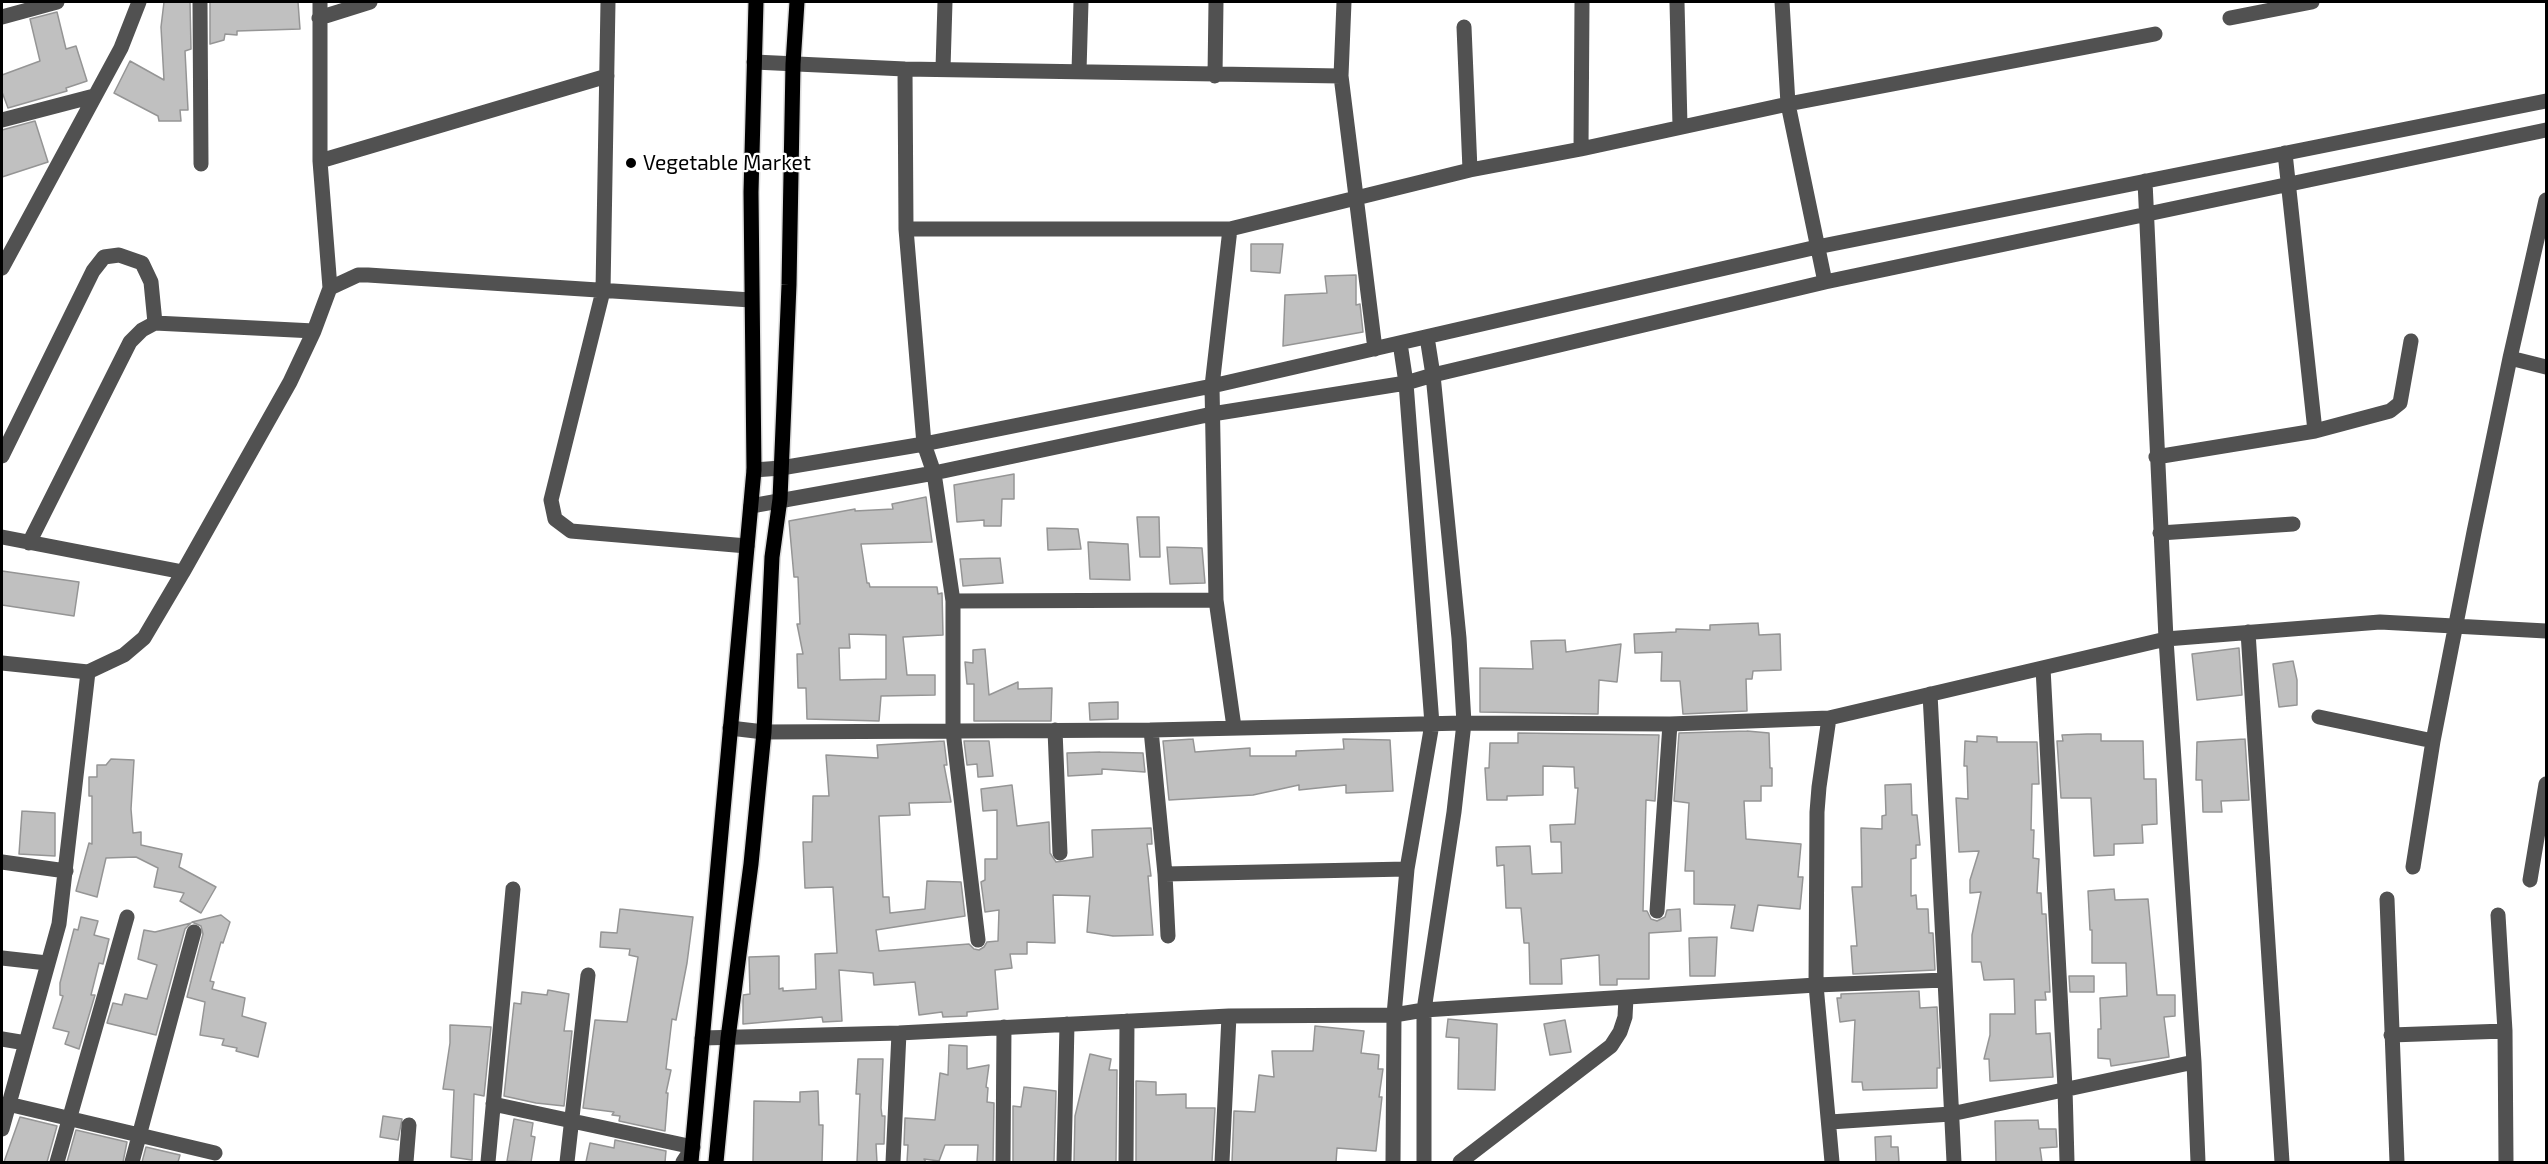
<!DOCTYPE html>
<style>
body{margin:0}
#map{position:relative;width:2548px;height:1164px;overflow:hidden;background:#fff;font-family:"Exo 2",sans-serif}
canvas{display:block}
.frame{position:absolute;inset:0;border:3px solid #000;pointer-events:none}
</style>
<div id="map">
<canvas width="2548" height="1164"></canvas>
<div class="frame"></div>
</div>
<script>
const g = document.querySelector('canvas').getContext('2d');
g.lineJoin = 'round';
function paint(path, color) {
  g.fillStyle = color;
  g.fill(path, 'evenodd');
}
function shape(rows) {
  const path = new Path2D();
  for (const r of rows) {
    path.moveTo(r[0], r[1]);
    for (let i = 2; i < r.length; i += 2) path.lineTo(r[i], r[i + 1]);
  }
  return path;
}
function stroke(path, color, width, dash) {
  g.strokeStyle = color;
  g.lineWidth = width;
  g.lineCap = dash ? 'butt' : 'round';
  g.setLineDash(dash || []);
  g.stroke(path);
}
function label(font, color, halo, rows, align = 'center') {
  g.font = font + ' "Exo 2",sans-serif';
  g.lineWidth = 4.5;
  g.setLineDash([]);
  g.textBaseline = 'middle';
  g.strokeStyle = halo;
  g.fillStyle = color;
  for (const [text, x, y, turn = 0] of rows) {
    g.save();
    g.translate(x, y);
    g.rotate((+turn || 0) * Math.PI / 180);
    g.textAlign = isNaN(turn) ? turn : align;
    if (halo) g.strokeText(text, 0, 0);
    g.fillText(text, 0, 0);
    g.restore();
  }
}
const building = shape([
 [164,2,190,2,191,49,185,51,188,110,180,110,181,121,159,121,158,116,114,93,130,61,164,80,161,27,164,2],
 [210,2,298,2,300,29,237,31,237,35,225,34,224,40,210,44,210,2],
 [57,12,66,49,76,46,87,81,66,88,67,91,8,108,2,92,2,75,40,61,30,19,57,12],
 [35,121,48,162,2,177,2,130,35,121],
 [1251,244,1283,244,1280,273,1251,271,1251,244],
 [1356,275,1356,305,1360,304,1363,332,1283,346,1285,295,1327,293,1325,276,1356,275],
 [1014,474,1014,499,1002,499,1001,526,984,526,984,520,957,522,954,485,1014,474],
 [926,497,932,542,861,544,867,583,869,583,870,587,937,587,938,594,942,593,943,635,903,637,907,675,935,675,935,695,881,696,879,721,807,719,806,688,798,688,797,654,803,654,797,624,800,624,798,577,794,577,789,521,855,509,855,511,893,509,892,504,926,497],
 [849,634,886,635,886,679,840,680,839,648,850,648,849,634],
 [1137,517,1159,517,1160,557,1140,557,1137,517],
 [1047,528,1078,529,1081,549,1048,550,1047,528],
 [1088,542,1128,544,1130,580,1090,579,1088,542],
 [1167,547,1202,548,1205,583,1170,584,1167,547],
 [1000,558,1003,583,963,586,960,559,1000,558],
 [2,571,79,582,74,616,2,605,2,571],
 [1758,623,1759,635,1780,634,1781,670,1753,671,1752,679,1746,679,1747,711,1683,714,1680,681,1661,681,1662,652,1635,653,1634,634,1676,632,1676,629,1710,630,1710,625,1758,623],
 [1565,640,1566,652,1621,644,1617,682,1599,680,1598,714,1480,712,1480,668,1533,669,1531,641,1565,640],
 [2239,648,2242,695,2197,700,2192,654,2239,648],
 [985,649,989,695,1018,682,1018,689,1052,688,1051,721,974,721,974,684,967,684,965,662,973,663,973,650,985,649],
 [2293,661,2297,680,2297,705,2279,707,2273,664,2293,661],
 [1118,702,1118,719,1090,720,1089,703,1118,702],
 [1747,731,1769,733,1770,768,1772,768,1772,786,1761,786,1761,801,1744,801,1746,839,1801,844,1798,877,1803,877,1800,909,1758,905,1753,931,1731,928,1735,905,1694,904,1694,871,1685,871,1689,803,1674,801,1679,733,1747,731],
 [1518,733,1659,735,1655,801,1646,800,1643,911,1647,911,1651,919,1657,921,1665,917,1667,910,1680,909,1681,931,1649,933,1649,979,1617,979,1617,985,1600,985,1599,955,1561,959,1562,984,1530,984,1529,943,1524,943,1521,908,1506,908,1504,865,1497,866,1496,847,1530,846,1532,874,1562,873,1561,842,1551,842,1550,825,1575,824,1578,788,1575,788,1574,767,1543,766,1543,795,1507,796,1507,800,1487,800,1485,768,1489,768,1490,743,1518,743,1518,733],
 [2087,734,2101,734,2101,741,2143,741,2144,779,2156,779,2157,824,2142,825,2143,843,2114,844,2114,855,2094,856,2091,798,2061,798,2057,741,2063,741,2062,735,2087,734],
 [1977,736,1997,737,1997,742,2037,742,2039,784,2032,784,2031,830,2034,830,2033,858,2039,859,2037,893,2041,893,2042,914,2046,914,2050,992,2045,992,2046,1000,2035,1000,2036,1034,2050,1033,2053,1077,1990,1081,1989,1059,1984,1059,1990,1035,1990,1014,2015,1014,2014,979,1984,980,1981,962,1972,962,1972,935,1981,892,1970,893,1970,880,1979,851,1959,852,1956,798,1968,799,1967,766,1964,766,1965,741,1977,742,1977,736],
 [1193,739,1195,752,1250,748,1250,756,1296,756,1296,751,1344,749,1343,739,1390,740,1393,791,1346,793,1346,785,1299,790,1299,785,1253,795,1169,800,1163,741,1193,739],
 [2245,739,2249,800,2221,801,2222,812,2203,812,2202,780,2196,780,2197,742,2245,739],
 [944,741,947,765,944,765,951,802,909,803,910,815,879,816,883,897,889,897,890,913,925,909,927,881,961,882,965,916,876,930,879,951,969,944,974,949,979,950,984,947,987,942,998,941,999,910,985,912,981,882,985,880,985,859,997,859,997,810,983,811,981,789,1012,785,1017,826,1049,822,1050,853,1056,862,1093,857,1092,830,1151,828,1152,844,1147,844,1151,876,1148,876,1153,935,1113,936,1087,932,1090,896,1053,895,1055,943,1027,942,1027,954,1010,954,1012,968,995,970,998,1009,967,1012,967,1016,943,1017,942,1012,919,1015,915,982,874,985,873,973,839,970,842,1021,823,1022,822,1017,743,1024,743,995,750,994,749,957,779,956,779,989,783,988,783,991,816,989,815,954,837,953,833,887,805,888,803,842,812,842,813,796,829,796,826,755,878,758,877,745,944,741],
 [964,741,989,741,993,776,978,777,977,764,967,765,964,741],
 [1100,752,1143,753,1145,772,1102,769,1102,774,1068,776,1067,753,1100,752],
 [111,759,134,760,131,809,133,833,141,832,141,845,182,854,179,867,216,887,201,913,180,901,184,893,154,887,158,868,136,857,106,858,97,897,76,891,89,843,92,844,92,796,89,796,89,777,97,777,97,765,106,765,111,759],
 [1911,784,1912,815,1917,815,1920,845,1916,845,1916,858,1911,859,1911,896,1916,895,1917,909,1928,909,1929,933,1933,933,1935,970,1853,974,1851,946,1857,946,1852,887,1862,887,1861,828,1882,829,1882,816,1886,815,1885,785,1911,784],
 [22,811,55,813,55,856,19,854,22,811],
 [2114,889,2115,900,2148,899,2157,995,2175,995,2175,1016,2164,1017,2169,1057,2111,1066,2110,1059,2098,1058,2098,1029,2101,1029,2100,998,2127,996,2126,963,2092,963,2092,930,2090,930,2088,891,2114,889],
 [620,909,693,917,687,963,676,1020,672,1019,666,1069,671,1070,666,1093,668,1093,665,1131,619,1121,620,1116,612,1115,614,1112,583,1108,595,1020,627,1022,638,957,629,955,630,949,600,947,601,932,617,933,620,909],
 [221,915,230,922,223,943,221,942,210,981,214,982,212,989,245,998,242,1016,266,1023,258,1057,236,1051,237,1048,222,1045,224,1039,200,1035,205,1002,187,997,203,934,201,926,192,922,221,915],
 [81,917,98,921,94,935,109,939,103,964,99,963,91,995,95,995,79,1049,65,1044,69,1032,53,1028,63,996,60,995,60,983,74,929,78,930,81,917],
 [191,923,185,929,156,1035,107,1023,113,1003,122,1005,125,994,147,999,157,965,138,959,144,930,155,932,191,923],
 [1717,937,1715,976,1690,976,1689,938,1717,937],
 [2069,976,2094,976,2094,992,2070,992,2069,976],
 [548,990,569,994,564,1031,572,1031,564,1106,536,1103,504,1096,514,1003,521,1004,522,992,547,995,548,990],
 [1919,991,1920,1008,1937,1007,1940,1068,1937,1068,1937,1088,1863,1090,1862,1082,1852,1082,1855,1020,1840,1022,1837,998,1841,998,1841,994,1919,991],
 [1448,1019,1497,1024,1495,1090,1458,1089,1459,1038,1446,1037,1448,1019],
 [1565,1020,1571,1052,1550,1055,1544,1024,1565,1020],
 [450,1025,491,1027,484,1096,474,1094,472,1160,451,1157,454,1090,443,1089,450,1043,450,1025],
 [1315,1026,1364,1031,1361,1053,1379,1055,1378,1069,1383,1069,1379,1097,1382,1097,1376,1151,1337,1148,1336,1162,1232,1162,1234,1111,1255,1112,1259,1075,1274,1077,1272,1051,1313,1051,1315,1026],
 [949,1045,967,1046,967,1069,989,1065,986,1087,988,1088,987,1102,994,1103,993,1162,977,1162,978,1145,945,1145,939,1161,924,1159,926,1162,907,1162,908,1145,904,1145,905,1118,935,1120,940,1073,948,1075,949,1045],
 [1090,1054,1111,1059,1109,1070,1117,1070,1116,1162,1074,1162,1075,1116,1090,1054],
 [858,1059,883,1059,881,1108,882,1116,885,1116,884,1144,876,1144,877,1162,857,1162,860,1094,856,1094,858,1059],
 [1136,1081,1156,1082,1156,1095,1186,1094,1186,1108,1215,1108,1212,1162,1136,1162,1136,1081],
 [1024,1087,1056,1091,1054,1162,1013,1162,1013,1106,1021,1107,1024,1087],
 [818,1091,819,1125,823,1125,822,1162,753,1162,754,1101,800,1102,800,1092,818,1091],
 [383,1116,402,1119,398,1140,380,1137,383,1116],
 [20,1117,57,1126,47,1162,4,1162,20,1117],
 [514,1119,533,1123,531,1136,535,1137,531,1162,507,1161,514,1119],
 [2038,1120,2039,1129,2056,1129,2057,1147,2040,1148,2042,1162,1996,1162,1995,1121,2038,1120],
 [76,1130,127,1142,123,1162,67,1162,76,1130],
 [1891,1136,1891,1147,1898,1147,1899,1162,1876,1162,1875,1137,1891,1136],
 [615,1140,666,1151,665,1162,586,1162,590,1143,614,1148,615,1140],
 [146,1147,180,1155,178,1162,142,1162,146,1147]
]);
paint(building, '#c0c0c0');
stroke(building, '#959595', 1.5);
const major = shape([
 [691,1162,754,470,751,192,756,2],
 [716,1162,728,1038,751,864,764,732,772,557,780,499,789,285,793,64,797,2]
]);
stroke(major, '#dbdbdb', 18);
stroke(shape([
 [200,2,201,164],
 [608,2,603,291,551,500,555,519,571,531,747,546],
 [1677,2,1680,126],
 [1782,2,1788,104,1825,282],
 [2,17,57,2],
 [319,18,370,2],
 [2230,18,2312,2],
 [1464,27,1470,170],
 [754,62,905,69,1341,76,1375,349],
 [943,68,945,2],
 [905,69,906,229,924,444,934,473,953,601,953,731,978,940],
 [1079,71,1081,2],
 [1215,76,1216,2],
 [1341,76,1344,2],
 [2,120,94,96],
 [1581,149,1582,2],
 [2285,153,2315,431],
 [320,161,607,76],
 [2145,181,2166,639,2194,1062,2198,1162],
 [906,229,1230,229,1470,170,1581,149,1788,104,2155,34],
 [2,268,121,48,139,2],
 [330,288,358,275,368,275,751,300],
 [2510,358,2546,367],
 [2,456,93,271,104,257,119,255,142,263,151,282,155,323],
 [2156,457,2315,431,2390,411,2400,403,2411,341],
 [754,470,781,468,924,444,1212,386,1817,247,2546,101],
 [751,506,934,473,1212,414,1406,383,1433,375,1825,282,2546,130],
 [2160,533,2293,524],
 [2,537,183,572,290,382,314,331,330,288,320,161,320,2],
 [29,543,130,342,142,330,155,323,314,331],
 [1216,600,1234,727],
 [953,601,1216,600,1212,386,1230,229],
 [2248,632,2282,1162],
 [2,663,88,672],
 [2043,668,2065,1088,2067,1162],
 [1930,694,1945,980],
 [2319,717,2433,741],
 [1829,718,1819,787,1817,812,1816,985,1832,1162],
 [730,728,764,732,1151,730,1464,723,1670,724,1829,718,2166,639,2380,622,2546,631],
 [1055,730,1060,853],
 [1151,730,1165,874,1168,936],
 [2,862,66,871],
 [2413,867,2433,741,2474,532,2510,358,2546,200],
 [1165,874,1407,869],
 [2530,880,2546,784],
 [2387,899,2397,1162],
 [1657,911,1670,724],
 [2498,915,2505,1031,2506,1162],
 [2,958,47,963],
 [2391,1035,2505,1031],
 [702,1038,899,1033,1229,1016,1394,1015,1424,1010,1816,985,1945,980,1954,1162],
 [2,1039,26,1043],
 [8,1104,215,1153],
 [493,1104,693,1147,683,1162],
 [1830,1122,1951,1114,2194,1062],
 [2,1129,59,924,88,672,124,655,144,638,183,572],
 [57,1162,127,917],
 [132,1162,194,932],
 [406,1162,409,1125],
 [488,1162,513,889],
 [567,1162,588,975],
 [893,1162,899,1033],
 [1003,1162,1004,1027],
 [1064,1162,1067,1024],
 [1126,1162,1127,1021],
 [1222,1162,1229,1016],
 [1393,1162,1394,1015,1407,869,1432,724,1406,383,1400,343],
 [1424,1162,1424,1010,1454,812,1464,723,1459,638,1433,375,1427,337],
 [1460,1162,1611,1046,1620,1032,1625,1017,1626,998]
]), '#515151', 15);
stroke(major, '#000', 15);
for (const [x, y, r, color] of [
 [631,163,6,"#000"]
]) {
  const dot = new Path2D();
  dot.arc(x, y, r, 0, 2 * Math.PI);
  g.fillStyle = color;
  g.fill(dot);
  stroke(dot, '#fff', 2);
}
label('21px', '#000', '#fff', [
 ["Vegetable Market",643,163]
], 'left');
</script>
